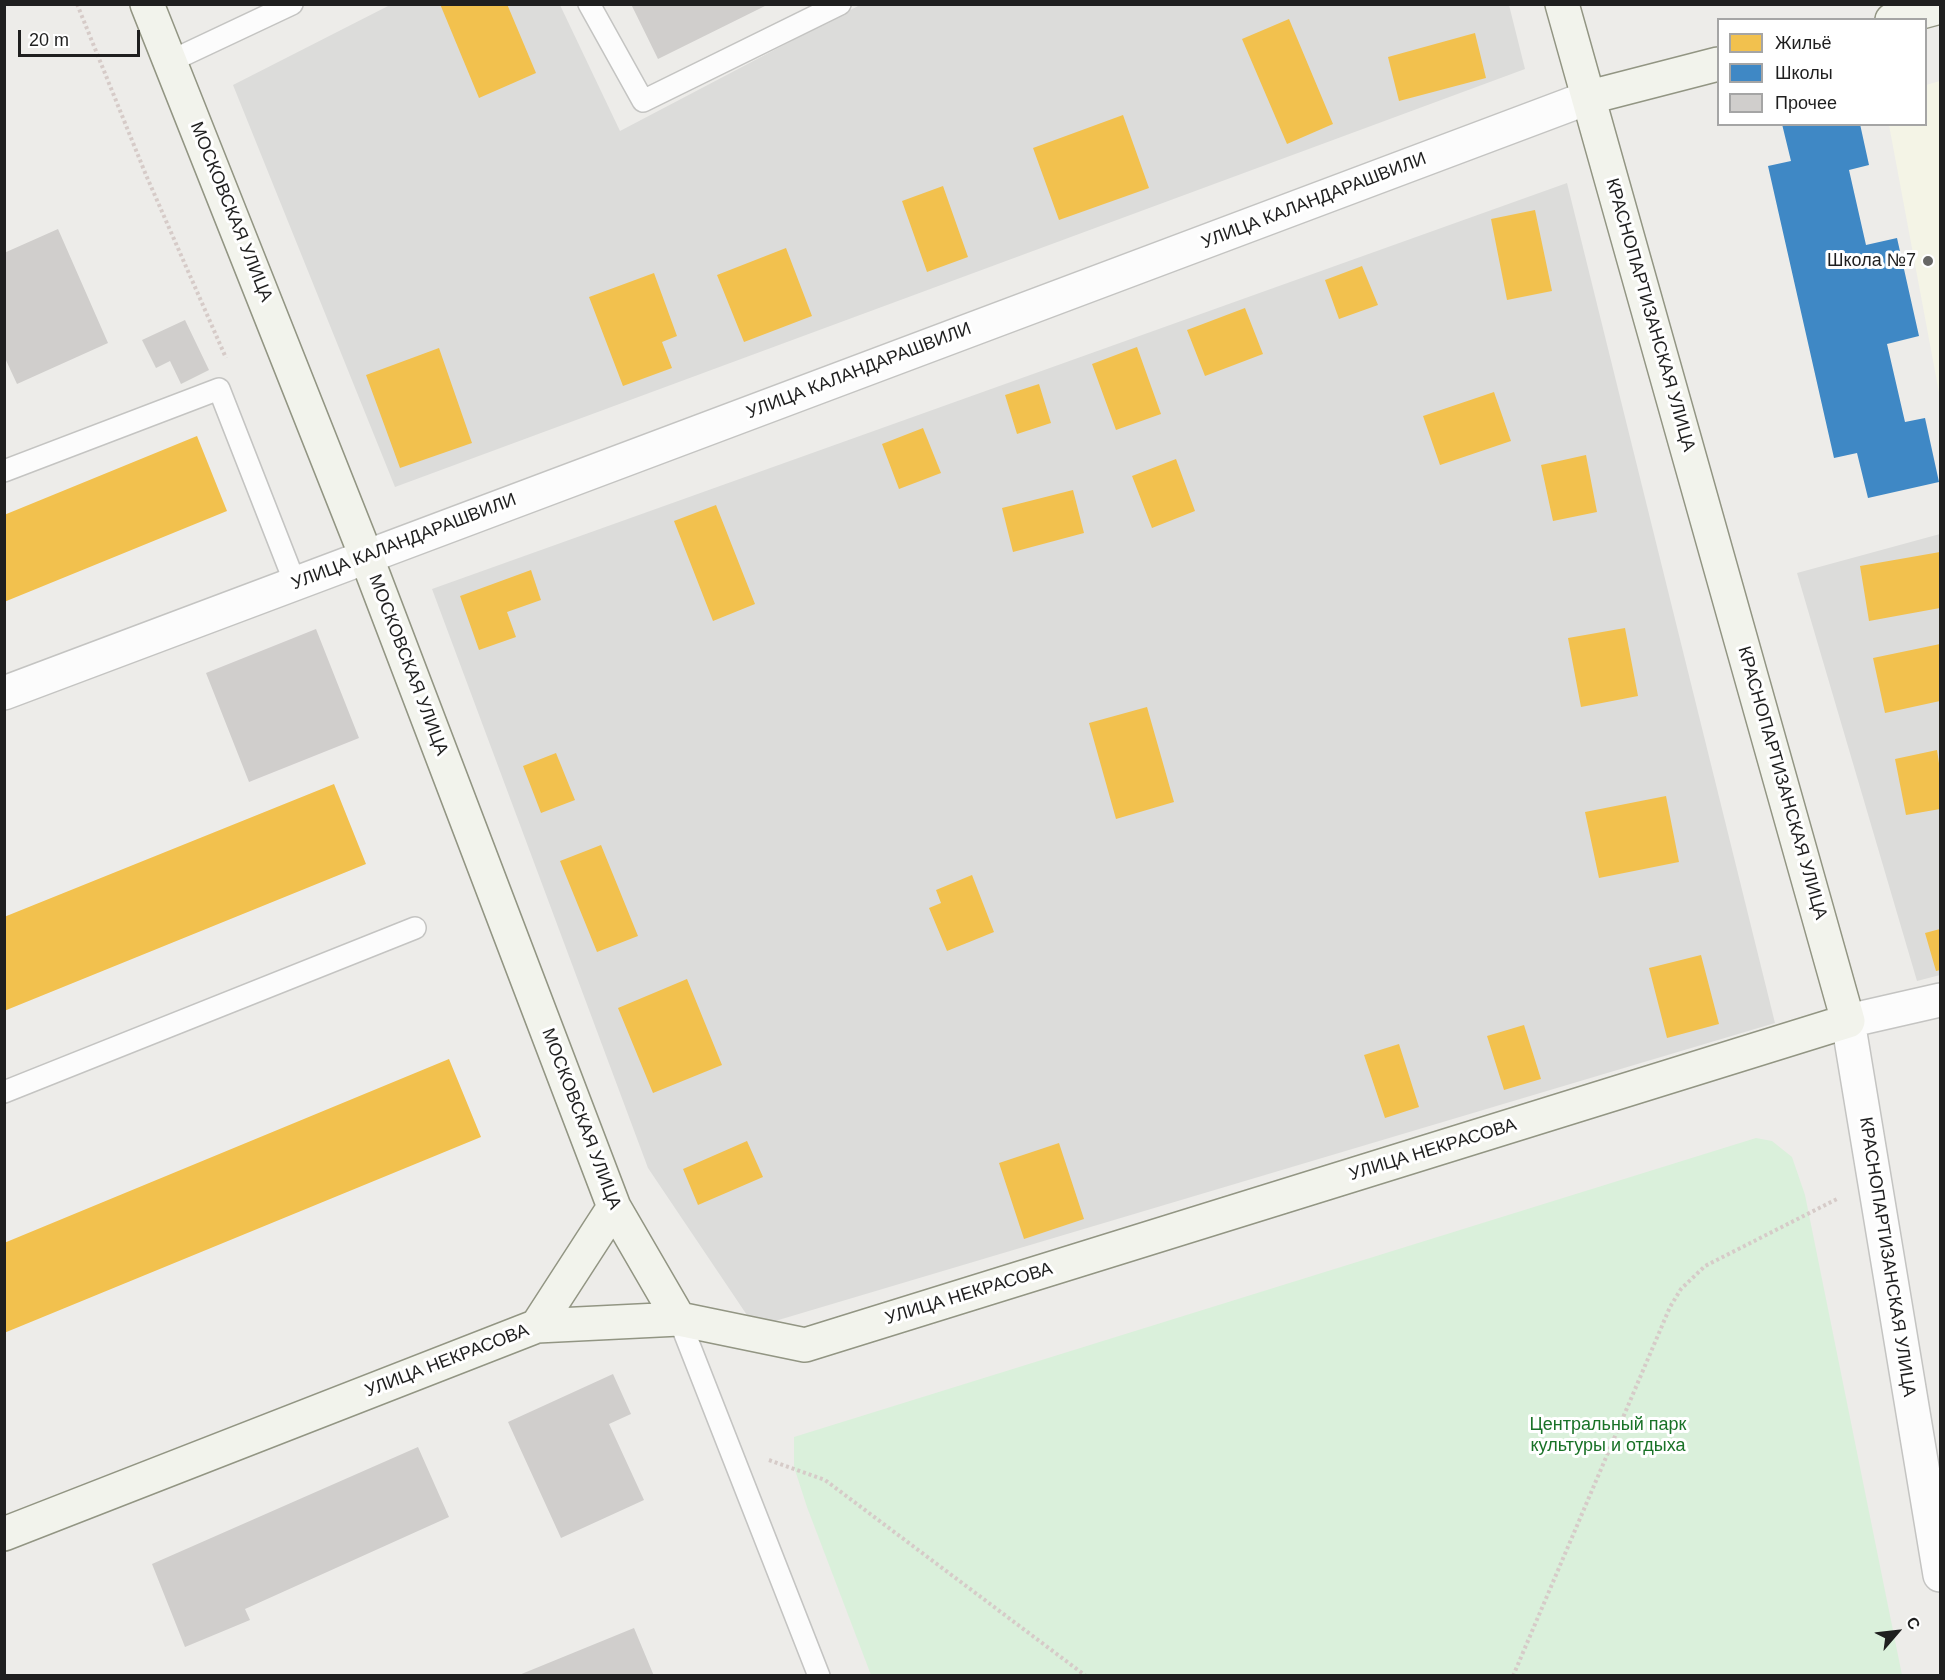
<!DOCTYPE html>
<meta charset="utf-8">
<style>
body{margin:0}
#map{position:relative;width:1945px;height:1680px;overflow:hidden;background:#edece9;font-family:Arial,sans-serif}
canvas{display:block}
.frame{position:absolute;inset:0;border:6px solid #1f1f1f;pointer-events:none}
.legend{position:absolute;left:1717px;top:18px;width:210px;height:108px;box-sizing:border-box;background:#fff;border:2px solid #a5a5a5;margin:0;padding:8px 10px;list-style:none;font-size:18px;color:#1f1f1f}
.legend li{display:flex;align-items:center;gap:12px;height:30px}
.legend b{width:30px;border:2px solid #a5a5a5}
.north{position:absolute;left:1867px;top:1602px;width:60px;height:60px;-webkit-text-stroke:4px #fff;paint-order:stroke;rotate:62deg;font-size:16px;font-weight:700;line-height:24px;text-align:center;color:#1f1f1f}
.north::after{content:'';display:block;margin:auto;width:21px;height:27px;background:#1f1f1f;clip-path:polygon(50% 0,100% 100%,50% 72%,0 100%)}
.scale{position:absolute;left:18px;top:30px;width:122px;height:27px;box-sizing:border-box;border:3px solid #1f1f1f;border-top:0;padding-left:8px;font-size:18px;line-height:21px;white-space:nowrap;color:#1f1f1f;-webkit-text-stroke:4px #fff;paint-order:stroke}
</style>
<div id="map">
<canvas width="1945" height="1680"></canvas>
<div class="frame"></div>
<ul class="legend">
<li><b style="height:16px;background:#f2c14e"></b>Жильё</li>
<li><b style="height:16px;background:#3f88c5"></b>Школы</li>
<li><b style="height:16px;background:#d0cecc"></b>Прочее</li>
</ul>
<div class="north">С</div>
<div class="scale">20 m</div>
</div>
<script>
const g = document.querySelector('canvas').getContext('2d');
g.lineJoin = 'round';
function paint(path, color) {
  g.fillStyle = color;
  g.fill(path, 'evenodd');
}
function shape(rows) {
  const path = new Path2D();
  for (const r of rows) {
    path.moveTo(r[0], r[1]);
    for (let i = 2; i < r.length; i += 2) path.lineTo(r[i], r[i + 1]);
  }
  return path;
}
function stroke(path, color, width, dash) {
  g.strokeStyle = color;
  g.lineWidth = width;
  g.lineCap = dash ? 'butt' : 'round';
  g.setLineDash(dash || []);
  g.stroke(path);
}
function label(font, color, halo, rows, align = 'center') {
  g.font = font + ' Arial,sans-serif';
  g.lineWidth = 6;
  g.setLineDash([]);
  g.textBaseline = 'middle';
  g.strokeStyle = halo;
  g.fillStyle = color;
  for (const [text, x, y, turn = 0] of rows) {
    g.save();
    g.translate(x, y);
    g.rotate((+turn || 0) * Math.PI / 180);
    g.textAlign = isNaN(turn) ? turn : align;
    if (halo) g.strokeText(text, 0, 0);
    g.fillText(text, 0, 0);
    g.restore();
  }
}
paint(shape([
 [392,4,560,5,620,131,860,5,1509,5,1525,69,395,487,233,85],
 [1567,183,1775,1023,755,1327,648,1168,432,589],
 [1940,534,1940,975,1917,981,1797,573]
]), '#dcdcda');
paint(shape([
 [1940,81,1940,398,1889,125,1926,124,1926,85]
]), '#f4f4e6');
paint(shape([
 [1756,1138,1772,1141,1792,1157,1805,1195,1902,1675,871,1675,807,1507,794,1467,794,1437]
]), '#daf0db');
paint(shape([
 [440,4,507,4,536,73,479,98],
 [1289,19,1333,124,1287,144,1242,39],
 [1475,33,1486,78,1399,101,1388,57],
 [1123,115,1149,188,1059,220,1033,148],
 [943,186,968,257,927,272,902,201],
 [1535,210,1552,291,1507,300,1491,219],
 [786,248,812,316,744,342,717,275],
 [1362,266,1378,305,1339,319,1325,280],
 [654,273,677,336,662,342,672,368,623,386,589,297],
 [1245,308,1263,354,1205,376,1187,330],
 [1137,347,1161,414,1116,430,1092,364],
 [439,348,472,443,400,468,366,375],
 [1039,384,1051,423,1017,434,1005,395],
 [1494,392,1511,441,1440,465,1423,416],
 [923,428,941,473,899,489,882,444],
 [197,436,227,511,4,602,4,515],
 [1586,455,1597,512,1553,521,1541,465],
 [1176,459,1195,511,1152,528,1132,476],
 [1073,490,1084,533,1013,552,1002,508],
 [716,505,755,604,713,621,674,521],
 [1940,552,1940,608,1869,621,1860,566],
 [531,570,541,600,507,612,516,637,479,650,460,596],
 [1625,628,1638,696,1581,707,1568,638],
 [1940,644,1940,701,1885,713,1873,658],
 [1147,707,1174,802,1116,819,1089,723],
 [1937,750,1940,770,1940,809,1906,815,1895,759],
 [556,753,575,800,541,813,523,766],
 [334,784,366,864,4,1011,4,917],
 [1666,796,1679,862,1599,878,1585,812],
 [601,845,638,936,597,952,560,861],
 [972,875,994,932,947,951,929,908,941,903,936,890],
 [1940,929,1940,970,1936,971,1925,933],
 [1701,955,1719,1024,1667,1038,1649,968],
 [687,979,722,1065,653,1093,618,1008],
 [1524,1025,1541,1079,1504,1090,1487,1036],
 [1399,1044,1419,1107,1385,1118,1364,1055],
 [449,1059,481,1137,4,1333,4,1243],
 [747,1141,763,1177,698,1205,683,1169],
 [1059,1143,1084,1219,1024,1239,999,1163]
]), '#f2c14e');
paint(shape([
 [1782,124,1860,124,1869,165,1849,170,1866,245,1897,238,1919,336,1887,344,1905,422,1925,418,1939,482,1868,498,1857,453,1834,458,1768,166,1791,161]
]), '#3f88c5');
paint(shape([
 [631,4,769,4,658,59],
 [58,229,108,343,17,384,4,356,4,253],
 [185,320,209,370,181,384,170,361,156,368,142,340],
 [316,629,359,738,249,782,206,673],
 [613,1374,631,1414,609,1424,644,1500,561,1538,508,1422],
 [418,1447,449,1517,245,1609,250,1620,185,1647,152,1564],
 [634,1628,654,1676,519,1676,519,1675]
]), '#d0cecc');
const lane = shape([
 [589,4,643,101,840,4],
 [171,61,292,4],
 [4,471,219,389,295,583],
 [4,1092,415,928],
 [679,1319,819,1676]
]);
const street = shape([
 [4,693,1590,97],
 [1940,1000,1848,1021,1940,1575]
]);
const secondary = shape([
 [147,4,366,556,614,1207,679,1319],
 [1892,20,1940,7],
 [1590,97,1718,64],
 [537,1326,614,1207],
 [4,1534,537,1326,679,1319,805,1345,1848,1021,1562,4]
]);
stroke(lane, '#c4c4c2', 24);
stroke(street, '#c4c4c2', 36);
stroke(secondary, '#929583', 36);
stroke(shape([
 [77,4,146,175,226,358],
 [769,1460,825,1480,1086,1676],
 [1513,1676,1670,1307,1681,1289,1705,1266,1839,1198]
]), '#d6cbc8', 4, [3, 3]);
stroke(lane, '#fcfcfc', 21);
stroke(street, '#fcfcfc', 33);
stroke(secondary, '#f2f3ec', 33);
for (const [x, y, r, color] of [
 [1928,261,6,"#676766"]
]) {
  const dot = new Path2D();
  dot.arc(x, y, r, 0, 2 * Math.PI);
  g.fillStyle = color;
  g.fill(dot);
  stroke(dot, '#fff', 2);
}
label('18px', '#1f1f1f', '#fff', [
 ["УЛИЦА КАЛАНДАРАШВИЛИ",1314,201,-21],
 ["МОСКОВСКАЯ УЛИЦА",231,212,68],
 ["КРАСНОПАРТИЗАНСКАЯ УЛИЦА",1650,315,74],
 ["УЛИЦА КАЛАНДАРАШВИЛИ",859,371,-21],
 ["УЛИЦА КАЛАНДАРАШВИЛИ",404,542,-21],
 ["МОСКОВСКАЯ УЛИЦА",408,665,69],
 ["КРАСНОПАРТИЗАНСКАЯ УЛИЦА",1782,783,74],
 ["МОСКОВСКАЯ УЛИЦА",581,1119,69],
 ["УЛИЦА НЕКРАСОВА",1433,1150,-17],
 ["КРАСНОПАРТИЗАНСКАЯ УЛИЦА",1887,1257,81],
 ["УЛИЦА НЕКРАСОВА",969,1294,-17],
 ["УЛИЦА НЕКРАСОВА",447,1361,-21]
]);
label('18px', '#1f1f1f', '#fff', [
 ["Школа №7",1916,261]
], 'right');
label('18px', '#197227', '#fff', [
 ["Центральный парк",1608,1425],
 ["культуры и отдыха",1608,1446]
]);
</script>
